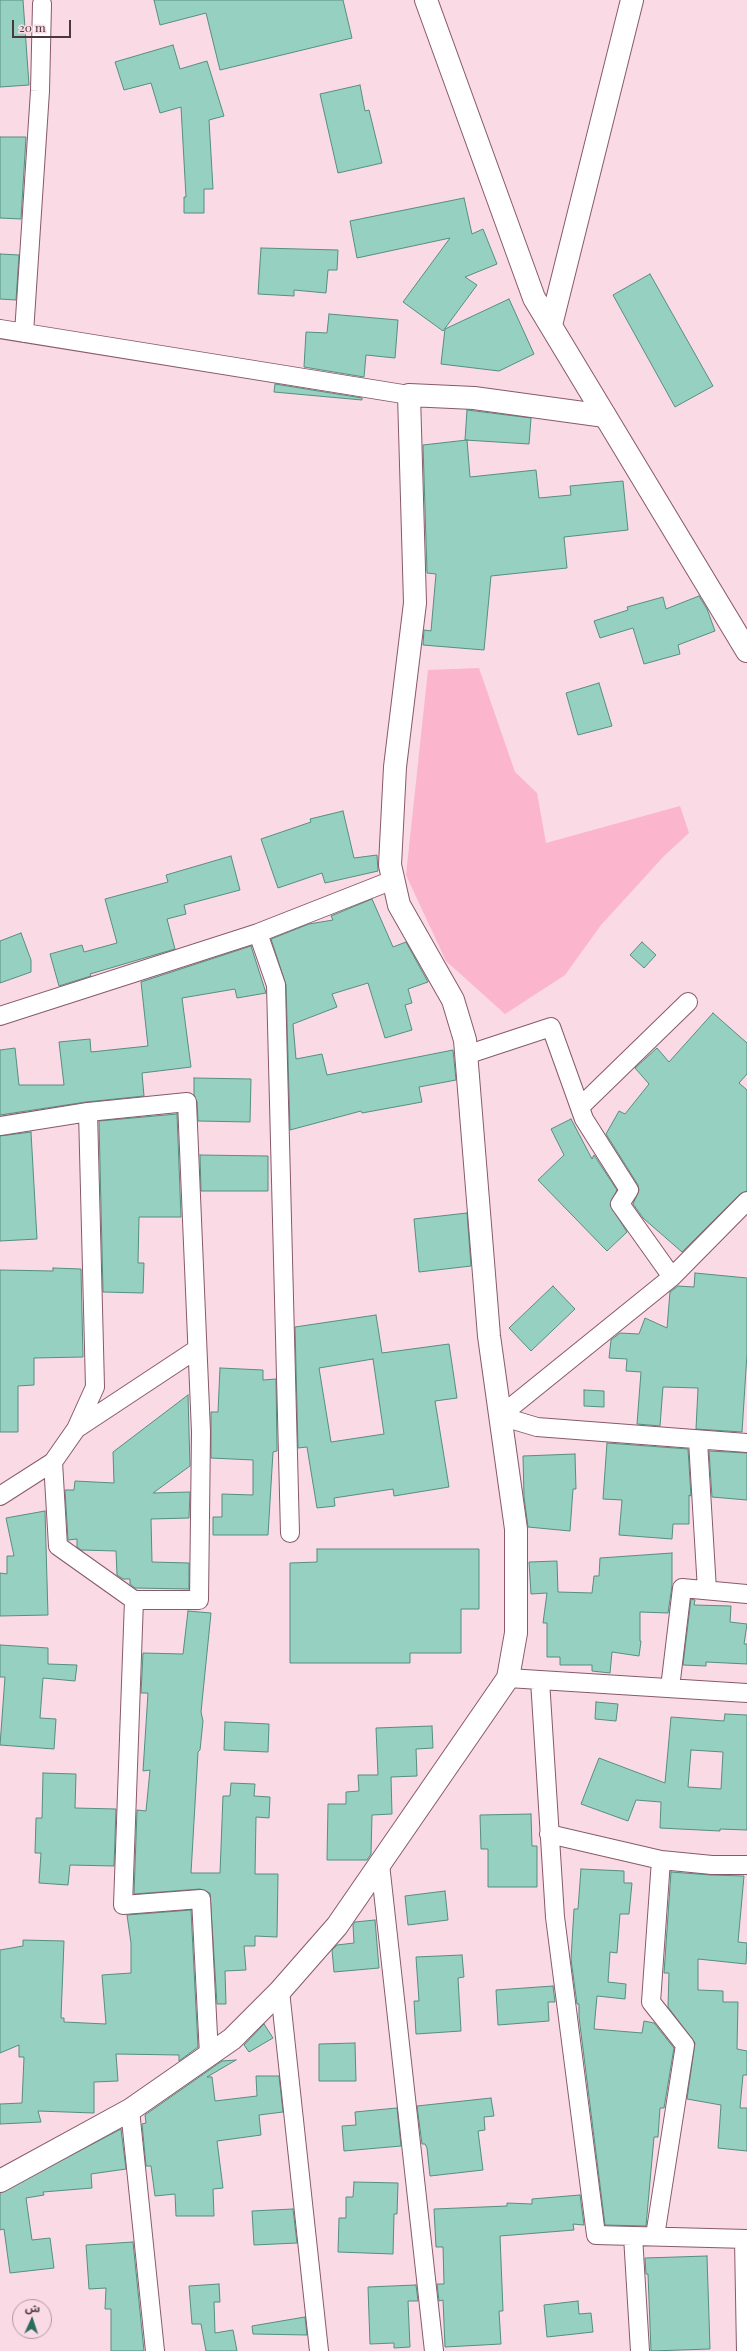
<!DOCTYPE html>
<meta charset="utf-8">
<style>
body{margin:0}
#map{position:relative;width:747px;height:2351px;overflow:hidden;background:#fadae4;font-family:"Playfair Display","Noto Sans Arabic",serif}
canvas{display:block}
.north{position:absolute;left:12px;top:2299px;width:40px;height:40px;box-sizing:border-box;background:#fadae4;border:1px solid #b498a1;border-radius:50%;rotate:3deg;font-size:11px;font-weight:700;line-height:16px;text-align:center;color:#4a363d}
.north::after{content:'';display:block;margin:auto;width:14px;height:18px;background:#2a6d5f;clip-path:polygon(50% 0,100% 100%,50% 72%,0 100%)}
.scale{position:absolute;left:12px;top:20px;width:59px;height:18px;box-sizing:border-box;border:2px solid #4a363d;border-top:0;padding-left:5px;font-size:12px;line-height:14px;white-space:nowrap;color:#4a363d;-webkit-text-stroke:3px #fadae4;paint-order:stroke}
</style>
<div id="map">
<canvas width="747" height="2351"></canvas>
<div class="north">ش</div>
<div class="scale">20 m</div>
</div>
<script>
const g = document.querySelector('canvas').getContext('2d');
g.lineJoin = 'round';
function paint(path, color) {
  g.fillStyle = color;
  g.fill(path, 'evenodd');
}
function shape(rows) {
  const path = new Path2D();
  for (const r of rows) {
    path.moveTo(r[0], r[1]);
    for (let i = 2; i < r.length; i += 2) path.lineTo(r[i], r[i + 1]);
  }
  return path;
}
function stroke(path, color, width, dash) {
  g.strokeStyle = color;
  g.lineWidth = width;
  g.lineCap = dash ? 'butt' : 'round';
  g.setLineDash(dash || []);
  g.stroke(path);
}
paint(shape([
 [479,668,515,772,537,793,546,843,680,806,689,833,664,856,601,925,565,975,505,1014,446,961,406,875,428,670]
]), '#fbb5cd');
const building = shape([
 [0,0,23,0,29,85,0,87,0,0],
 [154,0,343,0,352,38,220,70,206,13,160,25,154,0],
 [173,45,180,69,207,61,224,116,209,120,213,189,204,189,204,213,184,213,184,197,186,197,181,107,160,113,151,83,124,90,115,62,173,45],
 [360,85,365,111,369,110,382,163,338,173,320,94,360,85],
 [0,137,26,137,21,219,0,218,0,137],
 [464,198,472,234,483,229,497,264,465,277,477,285,443,331,403,302,450,238,357,258,350,221,464,198],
 [261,248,338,250,337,270,328,270,326,293,294,290,294,296,258,294,261,248],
 [0,254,19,255,16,300,0,299,0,254],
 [650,274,713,386,675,407,613,295,650,274],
 [509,299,534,354,499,371,441,364,445,329,509,299],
 [329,314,398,320,395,358,366,355,364,377,304,367,306,332,327,333,329,314],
 [275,384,362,398,362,400,274,392,275,384],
 [467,410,531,418,529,444,465,440,467,410],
 [467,440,470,477,536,470,539,498,571,495,570,486,623,481,628,530,564,537,567,568,491,576,484,650,423,645,424,630,431,631,436,574,427,573,423,445,467,440],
 [699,596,707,609,715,631,678,645,680,654,644,664,633,628,600,638,594,621,628,610,627,607,663,597,666,609,699,596],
 [599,683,612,726,578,735,566,693,599,683],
 [343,811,354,858,377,855,378,871,325,883,322,873,278,888,261,839,311,822,310,819,343,811],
 [231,856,240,890,184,905,186,914,167,919,175,949,90,974,91,976,59,986,50,954,82,945,84,952,117,943,105,899,168,882,166,875,231,856],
 [372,899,393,947,406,942,428,982,408,989,412,1003,405,1005,412,1030,385,1038,368,983,332,994,337,1007,293,1024,296,1059,322,1054,327,1075,453,1050,456,1080,419,1087,422,1102,362,1113,361,1111,290,1130,286,985,271,939,309,924,333,920,331,916,372,899],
 [21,933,31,960,31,972,0,983,0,941,21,933],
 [642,942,656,955,644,968,630,955,642,942],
 [251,946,266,993,237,998,235,989,182,998,191,1067,142,1073,144,1096,86,1102,0,1115,0,1050,15,1048,19,1085,64,1085,59,1042,90,1039,91,1052,148,1046,141,982,251,946],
 [713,1013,747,1043,747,1074,739,1083,747,1090,747,1191,740,1194,682,1252,643,1218,633,1204,639,1190,638,1185,606,1134,619,1111,625,1114,649,1084,635,1068,657,1048,669,1062,713,1013],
 [194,1078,251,1079,250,1122,198,1121,197,1102,194,1095,194,1078],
 [177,1114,181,1217,139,1217,138,1263,144,1263,143,1293,103,1292,99,1121,177,1114],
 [571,1119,592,1159,594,1155,617,1190,610,1205,627,1232,607,1251,538,1180,564,1155,551,1129,571,1119],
 [31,1132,37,1239,0,1241,0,1136,31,1132],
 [200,1155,268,1156,268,1191,201,1191,200,1155],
 [467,1213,471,1266,419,1272,414,1219,467,1213],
 [53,1268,81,1269,83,1357,34,1358,34,1385,18,1386,18,1432,0,1432,0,1270,53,1271,53,1268],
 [695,1273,747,1278,747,1354,742,1432,696,1429,698,1388,663,1387,660,1426,637,1424,641,1372,626,1371,627,1359,609,1358,611,1340,620,1333,639,1334,645,1318,667,1328,670,1292,678,1286,694,1287,695,1273],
 [553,1286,575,1309,531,1351,509,1328,553,1286],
 [376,1315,382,1353,449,1344,457,1398,435,1401,449,1487,394,1496,393,1489,334,1498,335,1506,317,1508,307,1447,298,1448,295,1327,376,1315],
 [373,1359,384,1434,331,1442,319,1368,373,1359],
 [220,1368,263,1370,263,1380,276,1379,277,1451,273,1452,268,1535,213,1535,213,1517,222,1517,222,1494,253,1495,253,1460,211,1458,211,1412,218,1412,220,1368],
 [584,1390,604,1391,604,1407,584,1406,584,1390],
 [188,1395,190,1466,153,1493,190,1492,189,1518,151,1519,152,1562,189,1563,189,1589,135,1588,130,1584,130,1579,123,1579,117,1575,116,1551,81,1550,77,1547,77,1539,68,1540,65,1490,74,1490,75,1481,114,1483,113,1452,188,1395],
 [607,1443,688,1449,691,1496,689,1495,689,1524,673,1524,672,1539,619,1535,622,1500,603,1499,607,1443],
 [709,1451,747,1453,747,1500,712,1497,709,1451],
 [575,1454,576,1489,573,1489,570,1531,528,1527,524,1497,523,1456,575,1454],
 [45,1511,48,1615,0,1616,0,1573,7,1574,7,1556,14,1556,6,1518,45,1511],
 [317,1549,479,1549,479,1609,461,1609,461,1653,410,1653,410,1663,290,1663,290,1563,317,1562,317,1549],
 [672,1553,672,1586,668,1613,640,1612,640,1641,641,1641,639,1656,612,1652,610,1673,592,1671,592,1665,560,1665,560,1657,547,1657,547,1623,543,1623,547,1593,531,1594,529,1562,557,1561,558,1592,592,1593,594,1576,599,1576,600,1558,672,1553],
 [691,1599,695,1600,694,1605,731,1606,730,1622,747,1624,744,1644,747,1644,747,1664,706,1662,706,1666,683,1665,691,1599],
 [188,1611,211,1613,201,1712,203,1721,200,1750,198,1752,191,1873,220,1873,223,1796,230,1796,231,1783,255,1784,254,1796,270,1797,269,1818,256,1817,255,1874,278,1874,277,1937,255,1936,255,1946,244,1946,246,1970,225,1971,226,2004,217,2004,210,1893,200,1889,134,1894,137,1810,146,1811,150,1770,143,1771,148,1693,141,1693,143,1653,183,1654,188,1611],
 [0,1645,48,1648,48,1664,77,1665,75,1681,43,1678,40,1718,56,1719,54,1749,0,1745,5,1677,0,1677,0,1645],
 [596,1702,618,1704,616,1721,595,1719,596,1702],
 [725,1714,747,1715,747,1830,720,1829,720,1831,660,1828,661,1802,636,1800,628,1821,581,1804,599,1758,665,1783,671,1717,724,1721,725,1714],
 [691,1750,723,1752,721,1789,688,1787,691,1750],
 [225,1722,269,1724,268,1752,224,1750,225,1722],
 [432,1726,433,1748,416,1749,417,1776,391,1777,392,1814,372,1815,371,1854,367,1860,327,1860,328,1804,346,1804,346,1792,359,1791,358,1775,378,1775,376,1728,432,1726],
 [43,1773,76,1774,75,1808,116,1809,114,1866,70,1865,68,1885,39,1883,41,1853,35,1853,36,1818,42,1818,43,1773],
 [531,1814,532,1846,537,1846,537,1887,488,1887,488,1849,481,1849,480,1815,531,1814],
 [581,1869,624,1871,624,1883,632,1883,629,1914,620,1914,617,1953,610,1952,608,1982,626,1984,625,1999,597,1996,594,2029,642,2033,644,2021,654,2023,674,2048,664,2108,660,2108,658,2137,654,2137,646,2226,605,2225,579,2017,579,2004,577,2004,571,1959,574,1909,578,1909,581,1869],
 [671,1872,711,1875,744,1876,738,1942,747,1943,746,1964,698,1959,698,1990,723,1991,723,2002,738,2002,737,2049,747,2051,747,2075,743,2075,740,2108,747,2108,747,2151,718,2148,721,2105,687,2099,695,2043,668,2007,669,1973,664,1973,671,1872],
 [445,1891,448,1920,408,1925,405,1896,445,1891],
 [191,1910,198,2047,179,2061,179,2055,116,2054,118,2081,94,2082,94,2113,38,2111,41,2122,0,2124,0,2104,22,2103,24,2057,19,2057,19,2045,0,2053,0,1950,23,1946,23,1940,64,1941,61,2018,64,2018,64,2022,106,2024,102,1975,131,1973,131,1943,127,1915,191,1910],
 [375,1920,379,1968,334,1972,332,1950,337,1945,354,1943,353,1925,355,1922,375,1920],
 [462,1955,464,1977,458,1978,461,2031,416,2034,414,2001,419,2001,416,1957,462,1955],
 [553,1986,555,2002,548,2002,549,2021,498,2025,496,1990,553,1986],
 [264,2024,273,2038,249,2052,244,2045,264,2024],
 [355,2043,356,2081,319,2081,319,2044,355,2043],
 [236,2060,207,2077,212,2077,215,2101,257,2096,256,2076,279,2076,283,2112,259,2115,261,2135,217,2141,223,2188,213,2189,214,2216,176,2216,175,2194,155,2196,151,2166,146,2166,142,2124,146,2123,145,2115,222,2061,236,2060],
 [491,2098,494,2116,484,2117,485,2130,478,2131,483,2170,430,2176,427,2148,425,2144,422,2144,417,2106,491,2098],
 [397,2108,401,2146,344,2151,342,2126,356,2125,355,2112,397,2108],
 [121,2129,126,2169,91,2174,92,2188,43,2192,44,2195,26,2198,32,2240,50,2238,54,2268,10,2273,4,2229,0,2230,0,2193,121,2129],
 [354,2182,398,2183,397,2214,394,2214,393,2254,338,2252,339,2218,346,2218,346,2197,353,2197,354,2182],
 [580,2195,584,2225,573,2224,574,2230,500,2236,503,2311,499,2311,501,2344,445,2347,443,2300,439,2301,437,2284,444,2284,443,2247,436,2247,434,2209,507,2206,507,2203,532,2204,532,2199,580,2195],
 [293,2209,297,2243,254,2245,252,2211,293,2209],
 [133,2242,144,2351,111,2351,111,2309,105,2309,106,2288,89,2289,86,2245,133,2242],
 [707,2256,710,2349,651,2351,648,2274,646,2274,645,2258,707,2256],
 [219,2284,220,2302,214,2302,215,2333,233,2330,237,2351,206,2351,201,2324,192,2324,189,2286,219,2284],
 [416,2285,418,2301,408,2301,410,2347,394,2348,394,2343,370,2344,368,2287,416,2285],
 [578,2301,579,2314,591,2313,593,2332,547,2337,544,2305,578,2301],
 [305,2317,307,2335,253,2334,252,2326,305,2317]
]);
paint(building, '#96d0c1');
stroke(building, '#568e81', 1);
const minor = shape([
 [0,329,409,395],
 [24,333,40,91,42,4],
 [258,933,276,985,290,1533],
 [0,1016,258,933,393,880],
 [466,1055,551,1027,584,1119,629,1190,620,1204,672,1277],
 [580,1107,688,1002],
 [0,1126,88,1112,187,1102,201,1432,199,1600,134,1600,58,1546,53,1462],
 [747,1201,672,1277,500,1416,537,1427,747,1443],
 [76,1429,197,1349],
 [698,1441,707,1590],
 [0,1496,53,1462,76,1429,95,1387,88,1112],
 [134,1600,123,1905,201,1899,209,2055],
 [508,1678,747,1693],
 [540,1680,555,1917,596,2235,747,2239],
 [670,1688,682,1588,747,1594],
 [549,1834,661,1860,712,1865,747,1865],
 [380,1864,434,2351],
 [280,1991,319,2351],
 [130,2110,155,2351],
 [633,2236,640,2351],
 [655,2236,685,2045,651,2002,661,1860],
 [744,2239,746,2351]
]);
const tertiary = shape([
 [0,2181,130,2110,232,2039,280,1991,337,1926,508,1678,516,1633,516,1529,489,1336,465,1040,453,1000,399,905,390,865,395,767,415,603,409,395,474,398,605,416]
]);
const secondary = shape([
 [426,0,534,298,747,651],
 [551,325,632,0]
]);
stroke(minor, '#885a6a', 20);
stroke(tertiary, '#885a6a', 24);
stroke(secondary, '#885a6a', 24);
stroke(minor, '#fff', 18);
stroke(tertiary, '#fff', 22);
stroke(secondary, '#fff', 22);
</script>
